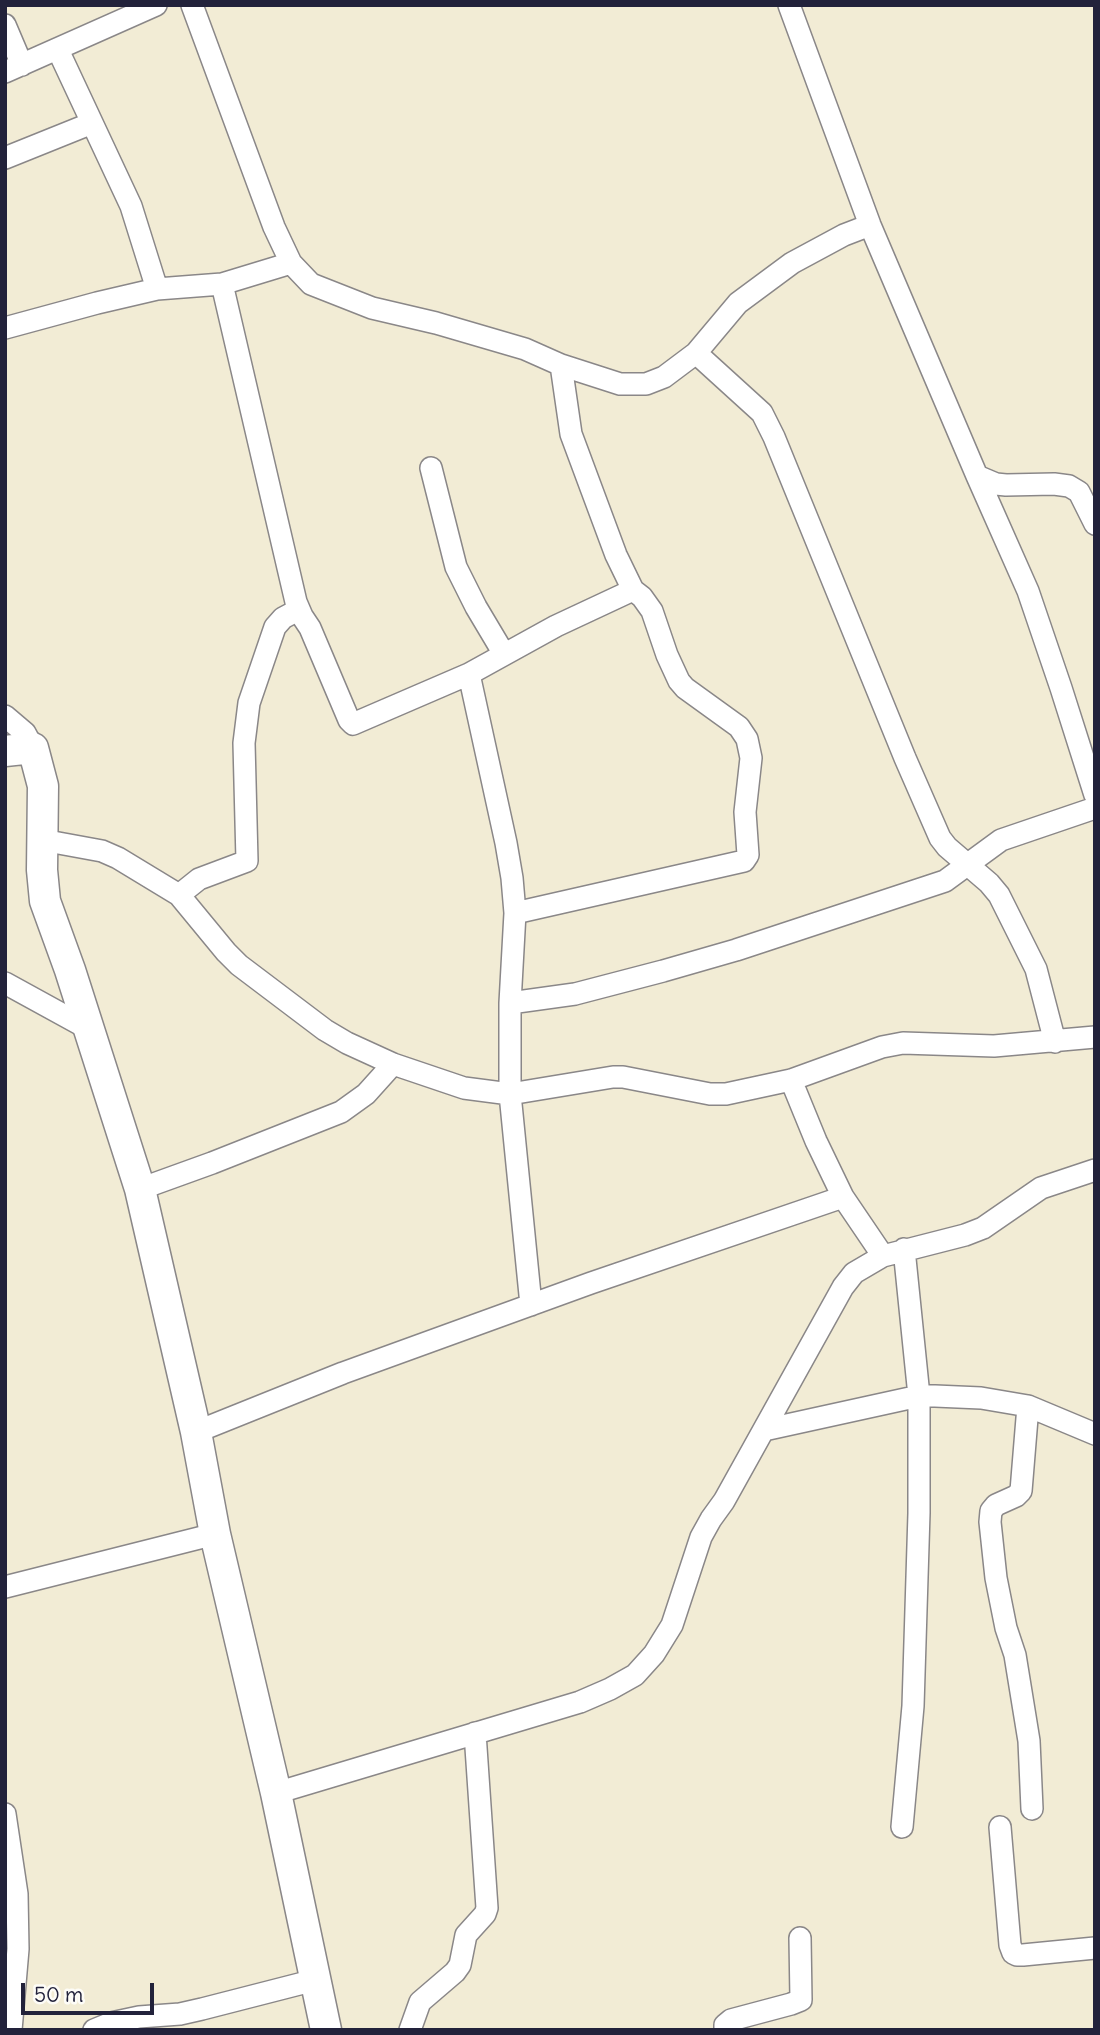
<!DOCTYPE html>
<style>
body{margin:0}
#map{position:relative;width:1100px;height:2035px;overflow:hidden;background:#f2ecd5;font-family:Delius,sans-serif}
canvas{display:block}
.frame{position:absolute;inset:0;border:7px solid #22223b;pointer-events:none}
.scale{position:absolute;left:21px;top:1983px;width:133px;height:32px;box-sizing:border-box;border:4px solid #22223b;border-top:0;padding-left:9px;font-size:21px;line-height:24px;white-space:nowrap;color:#22223b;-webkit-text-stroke:5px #fdfcf7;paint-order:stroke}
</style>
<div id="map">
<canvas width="1100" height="2035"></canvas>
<div class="frame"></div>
<div class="scale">50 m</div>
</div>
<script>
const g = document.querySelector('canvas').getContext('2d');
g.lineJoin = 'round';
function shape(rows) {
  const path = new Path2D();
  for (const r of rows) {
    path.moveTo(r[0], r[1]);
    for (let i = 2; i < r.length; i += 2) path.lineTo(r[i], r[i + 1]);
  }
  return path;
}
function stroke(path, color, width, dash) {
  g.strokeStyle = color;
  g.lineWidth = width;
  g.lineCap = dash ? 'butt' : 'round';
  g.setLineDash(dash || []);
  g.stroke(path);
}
const street = shape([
 [192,5,274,227,291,263,311,284,372,308,436,323,525,349,561,365,620,384,646,384,664,377,696,353,738,303,792,263,844,235,870,225],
 [789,5,870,225,977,476,1028,591,1061,688,1095,795],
 [5,25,22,65],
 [58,50,131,206,157,289],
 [5,72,156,5],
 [5,158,92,123],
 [222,284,296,602,302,616,310,628,349,720,353,724,469,674,556,626,633,590],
 [5,328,97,303,157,289,222,284,291,263],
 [696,353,762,413,774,437,905,758,940,838,947,847,989,883,999,895,1036,969,1055,1042],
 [431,468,456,567,476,607,504,654],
 [977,476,996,484,1006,485,1054,484,1069,486,1079,492,1095,524],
 [469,674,506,843,512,878,515,913,510,1003,510,1094,531,1305],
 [5,716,25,733,33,748],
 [42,840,102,851,118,858,179,895,226,952,239,965,325,1030,347,1043,393,1064,464,1088,510,1094,613,1077,623,1077,710,1094,726,1094,791,1080,882,1047,903,1043,994,1046,1095,1037],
 [179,895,199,879,247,861,244,743,249,703,275,627,283,618,298,610],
 [515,913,744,861,748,855,745,812,751,758,747,739,739,727,685,688,679,681,667,655,652,611,642,597,633,590,616,555,571,434,561,365],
 [5,983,87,1028],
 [510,1003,575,994,663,971,736,950,945,881,1001,840,1095,808],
 [791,1080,816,1141,843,1197,883,1256],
 [140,1189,212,1163,341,1112,366,1094,393,1064],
 [1028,1406,1021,1491,1016,1496,996,1505,991,1511,990,1522,996,1578,1006,1628,1015,1655,1029,1741,1032,1809],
 [764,1430,919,1396,935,1396,981,1398,1028,1406,1095,1434],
 [196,1432,343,1373,591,1283,843,1197],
 [5,1587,215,1534],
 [276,1793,580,1702,610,1689,635,1675,654,1654,672,1625,701,1537,711,1519,724,1501,843,1287,854,1273,883,1256,965,1235,983,1228,1041,1188,1095,1170],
 [5,1814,17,1894,18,1949,11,2030],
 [902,1827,913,1706,919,1513,919,1396,904,1249],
 [1000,1827,1010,1945,1013,1953,1017,1955,1023,1955,1095,1948],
 [94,2030,111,2023,139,2017,180,2014,202,2009,315,1980],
 [410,2030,420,2002,455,1972,460,1965,466,1935,485,1914,487,1908,475,1733],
 [725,2030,725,2025,731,2020,791,2004,801,2000,800,1938]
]);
const secondary = shape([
 [5,751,33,748,43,786,42,870,45,901,70,970,140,1189,196,1432,215,1534,276,1793,326,2030]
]);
stroke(street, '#8a8788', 24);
stroke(secondary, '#8a8788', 33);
stroke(street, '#fff', 21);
stroke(secondary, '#fff', 30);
</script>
